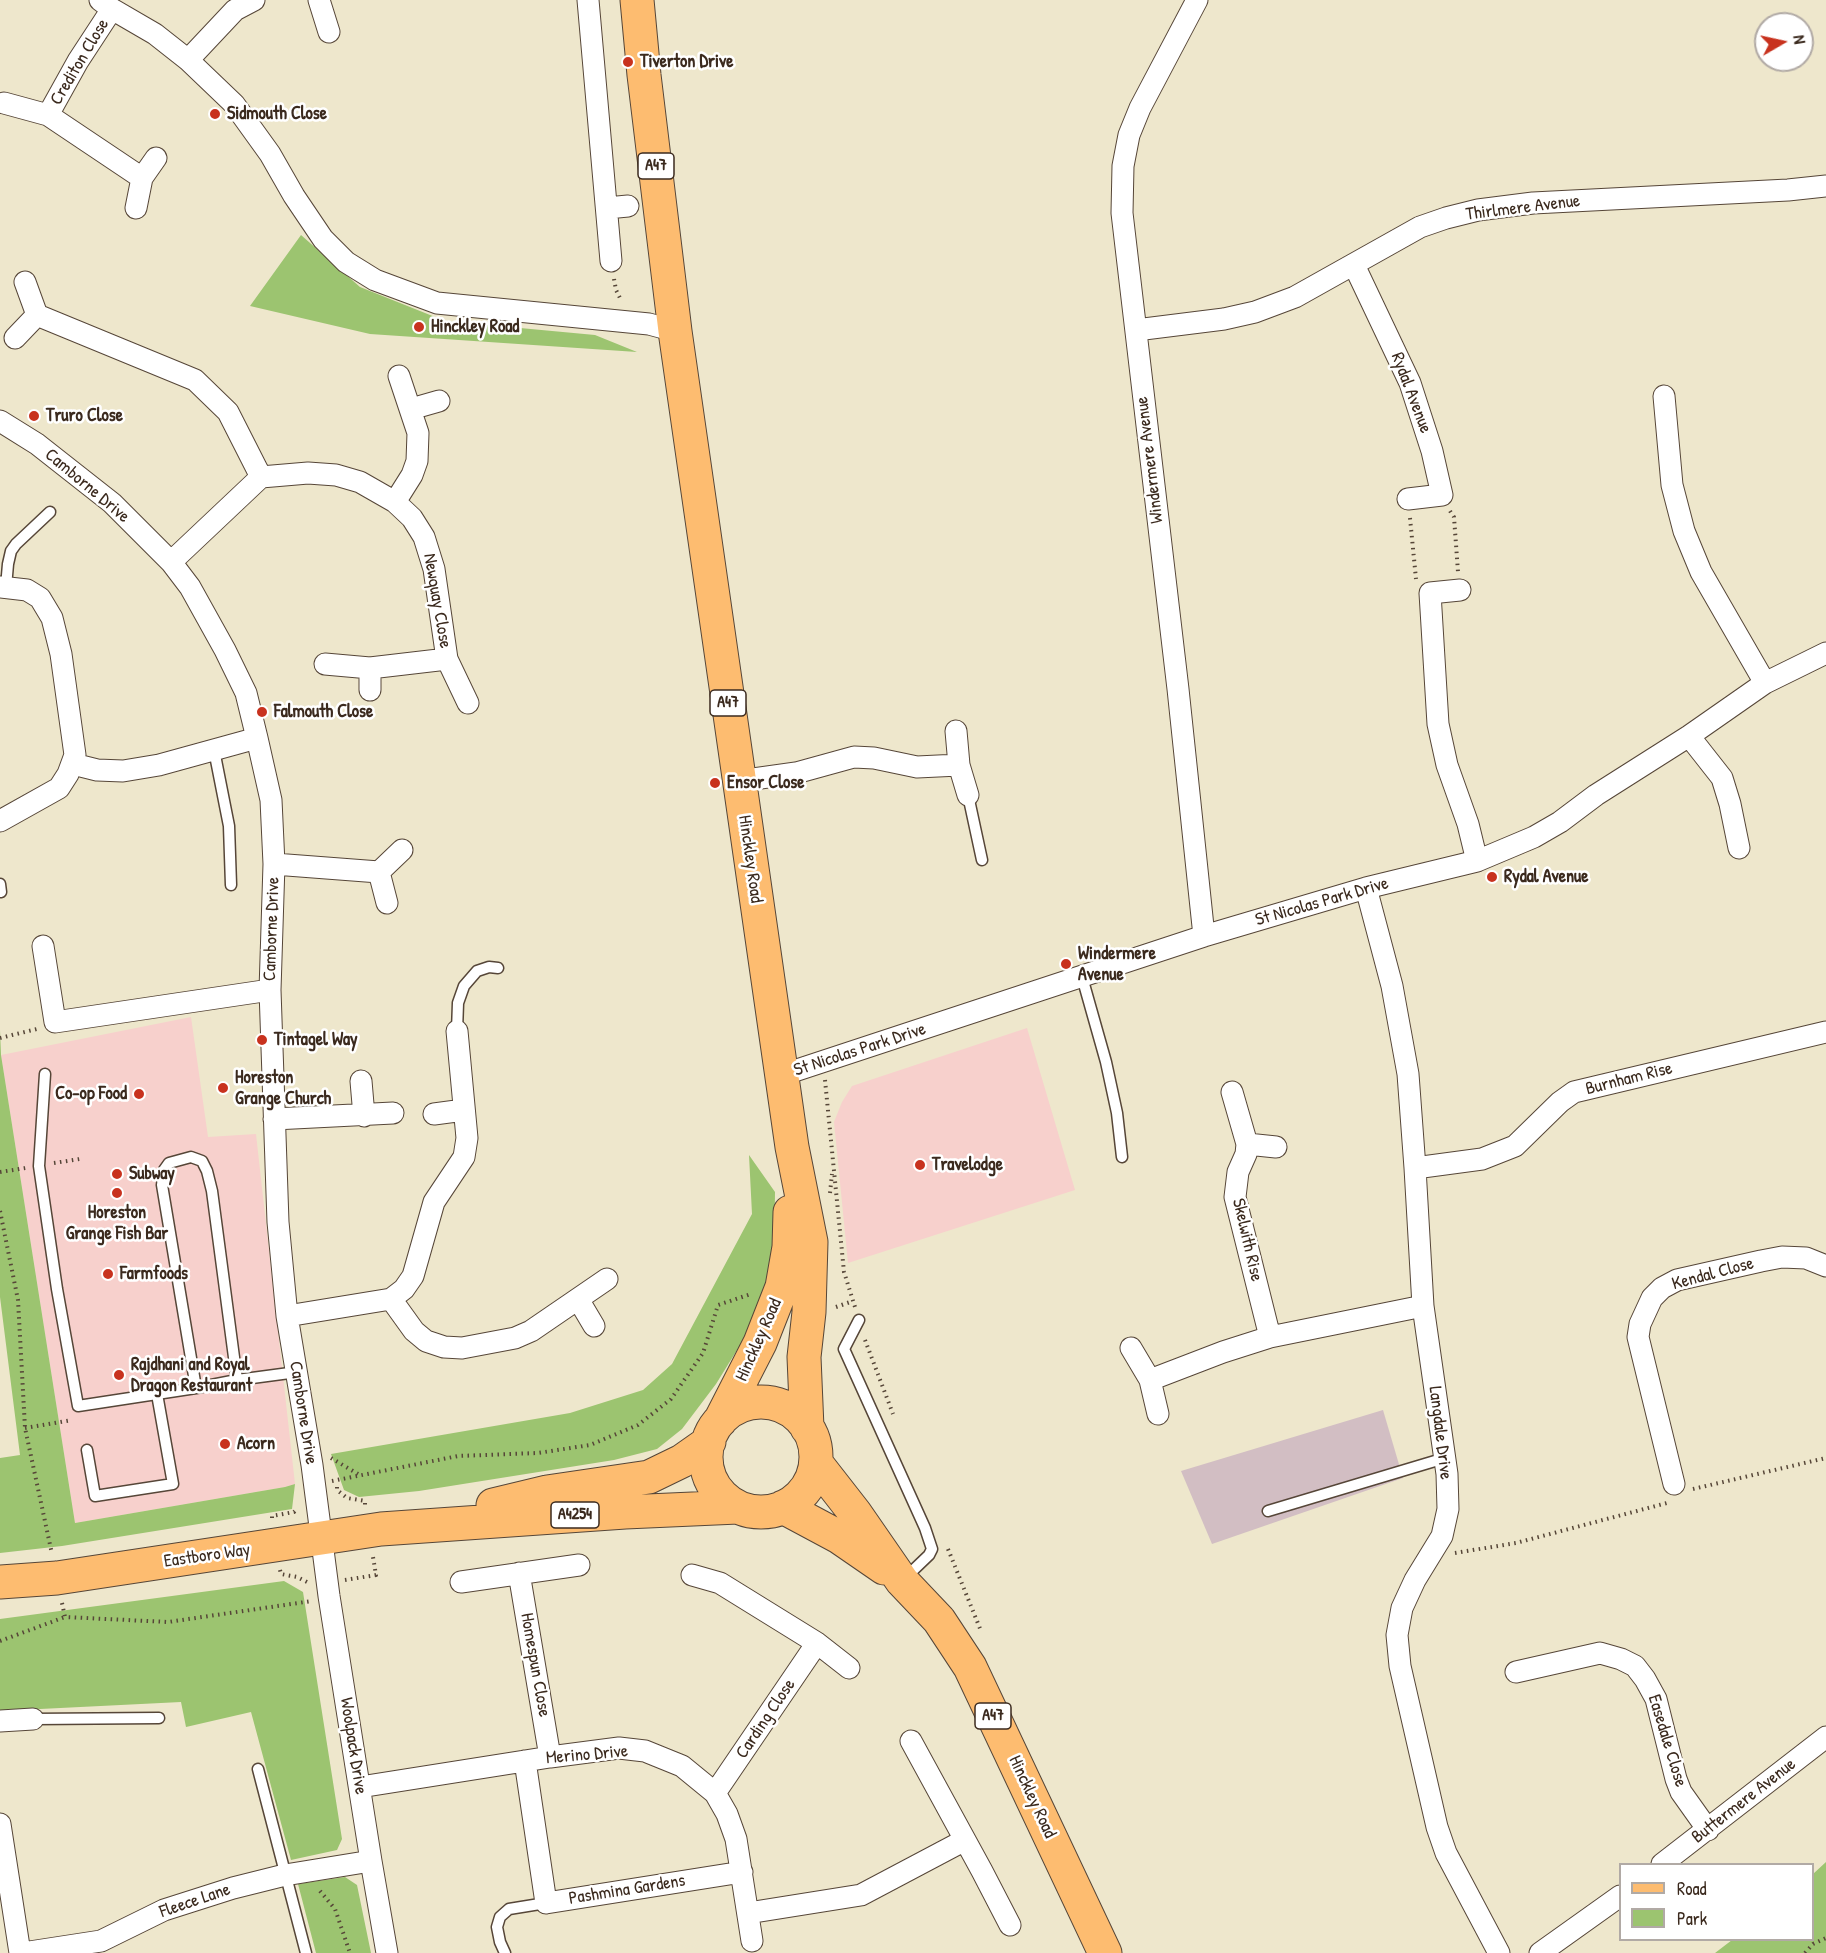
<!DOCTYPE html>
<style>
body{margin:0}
#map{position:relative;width:1826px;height:1953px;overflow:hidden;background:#eee7cc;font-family:"Patrick Hand",sans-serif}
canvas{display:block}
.legend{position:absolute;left:1619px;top:1863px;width:195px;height:78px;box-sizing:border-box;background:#fff;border:2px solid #b1aaa5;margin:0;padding:8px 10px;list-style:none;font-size:18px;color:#3b2a1e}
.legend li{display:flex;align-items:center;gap:12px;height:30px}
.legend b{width:30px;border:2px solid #b1aaa5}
.north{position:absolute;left:1754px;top:12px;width:60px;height:60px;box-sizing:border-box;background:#fff;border:2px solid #b1aaa5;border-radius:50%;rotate:81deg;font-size:16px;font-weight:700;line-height:24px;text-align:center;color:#3b2a1e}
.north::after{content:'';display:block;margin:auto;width:21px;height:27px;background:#c8321e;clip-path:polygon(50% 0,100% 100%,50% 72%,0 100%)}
</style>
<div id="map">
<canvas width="1826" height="1953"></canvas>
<ul class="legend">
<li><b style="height:8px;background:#fdbc70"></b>Road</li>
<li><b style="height:16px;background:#9cc470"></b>Park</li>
</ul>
<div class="north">N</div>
</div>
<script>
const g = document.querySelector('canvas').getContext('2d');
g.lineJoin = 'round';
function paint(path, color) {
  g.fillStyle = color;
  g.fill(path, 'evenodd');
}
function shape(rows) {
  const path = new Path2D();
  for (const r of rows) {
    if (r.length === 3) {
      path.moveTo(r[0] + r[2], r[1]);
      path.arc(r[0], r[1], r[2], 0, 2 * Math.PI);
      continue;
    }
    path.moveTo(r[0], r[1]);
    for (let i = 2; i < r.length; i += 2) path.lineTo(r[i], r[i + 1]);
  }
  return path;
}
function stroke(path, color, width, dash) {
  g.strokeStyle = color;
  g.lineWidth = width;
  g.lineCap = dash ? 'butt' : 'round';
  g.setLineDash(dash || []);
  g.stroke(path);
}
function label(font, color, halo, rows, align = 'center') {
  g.font = font + ' "Patrick Hand",sans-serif';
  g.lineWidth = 5;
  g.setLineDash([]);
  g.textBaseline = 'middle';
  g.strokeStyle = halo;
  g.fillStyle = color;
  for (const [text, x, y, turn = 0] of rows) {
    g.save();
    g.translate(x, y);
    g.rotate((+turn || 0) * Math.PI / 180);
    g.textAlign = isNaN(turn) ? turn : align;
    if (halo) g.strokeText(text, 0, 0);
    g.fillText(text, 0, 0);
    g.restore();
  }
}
paint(shape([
 [191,1017,208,1137,256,1134,295,1484,285,1487,75,1523,1,1055],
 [1027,1028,1075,1190,848,1263,834,1122,842,1102,852,1086]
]), '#f7d0cc');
paint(shape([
 [1383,1410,1403,1478,1212,1544,1181,1471]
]), '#d2bec3');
paint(shape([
 [301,235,360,287,445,321,595,335,637,352,370,334,250,306],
 [0,1030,1,1055,75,1523,285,1487,295,1484,292,1509,62,1546,0,1553,0,1458,20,1455,0,1297],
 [749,1155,775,1192,774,1268,763,1308,716,1384,682,1429,657,1449,614,1460,419,1491,359,1497,344,1490,331,1454,570,1413,643,1390,672,1364,752,1214],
 [284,1581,303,1592,342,1839,337,1850,291,1860,251,1712,186,1727,181,1702,0,1711,0,1619],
 [1826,1862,1826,1953,1715,1953,1732,1940,1812,1940,1813,1874],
 [345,1877,357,1885,371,1953,316,1953,298,1884]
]), '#9cc470');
const service = shape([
 [6,587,8,564,11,551,16,544,50,512],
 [214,750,229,826,231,885],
 [968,795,982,860],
 [0,884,1,892],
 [1082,977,1106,1062,1117,1113,1122,1157],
 [457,1031,458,1003,464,986,477,971,489,967,498,968],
 [45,1074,39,1166,57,1289,78,1406,196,1388,237,1380,297,1372],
 [859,1320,844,1349,925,1528,932,1549,929,1555,905,1578],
 [196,1388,162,1185,164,1170,169,1163,191,1157,202,1161,207,1171,212,1191,237,1380],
 [87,1450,95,1496,173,1484,157,1394],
 [1268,1511,1445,1458],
 [33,1719,159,1718],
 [258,1769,306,1953],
 [505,1953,500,1942,497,1927,500,1917,509,1909,546,1903]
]);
const minor = shape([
 [100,0,112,9,155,34,188,60,234,104,270,154,294,196,323,239,346,262,375,280,437,303,649,324,675,331],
 [319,0,329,32],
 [588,0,611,261],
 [1197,0,1140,108,1129,135,1123,166,1122,213,1178,689,1204,936],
 [112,9,78,61,48,115,142,178],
 [188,60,235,10,254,0],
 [4,103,48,115],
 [136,208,142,178,156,158],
 [607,208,628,206],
 [1354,265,1410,383,1432,451,1442,495,1408,499],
 [37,315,195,380,228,412,261,477],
 [1136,330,1224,319,1255,312,1295,297,1420,227,1446,218,1478,210,1533,203,1788,190,1826,186],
 [15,338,37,315,25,282],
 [1664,396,1672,485,1684,531,1701,572,1765,683],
 [411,409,439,401],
 [0,421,37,444,112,503,171,562,190,587,225,650,246,693,257,738,271,800,274,864,270,990,278,1222,287,1316,312,1465,329,1596,371,1861,387,1953],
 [395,502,412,475,417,461,418,433,399,376],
 [171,562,261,477,308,473,336,475,360,482,395,502,412,518,424,537,434,569,447,659,468,703],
 [0,587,27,590,40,598,52,618,61,654,75,755,68,774,59,788,0,821],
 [1460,590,1430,593,1438,724,1447,765,1468,824,1477,861],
 [325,664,370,668,447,659],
 [370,668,370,690],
 [956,731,959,765,968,795],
 [1689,736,1722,778,1730,804,1739,848],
 [73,764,97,770,123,771,159,765,257,738],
 [739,781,796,773,854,757,874,758,917,767,959,765],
 [274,864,379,872],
 [1366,888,1392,986,1408,1074,1415,1168,1423,1306,1447,1474,1448,1509,1442,1536,1415,1580,1402,1608,1397,1635,1400,1666,1437,1827,1446,1853,1499,1953],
 [387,903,379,872,402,850],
 [43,946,55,1022,270,990],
 [782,1075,1204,936,1366,888,1477,861,1534,837,1560,822,1596,795,1689,736,1765,683,1826,653],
 [361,1081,364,1116],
 [1232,1092,1247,1144,1246,1154,1238,1172,1235,1197,1270,1337],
 [434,1114,464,1110],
 [274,1119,393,1113],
 [1247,1144,1276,1147],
 [1415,1168,1482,1159,1515,1146,1560,1102,1574,1092,1826,1032],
 [391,1299,414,1331,426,1341,444,1347,462,1348,515,1338,531,1331,607,1279],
 [578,1299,594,1326],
 [287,1316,391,1299,404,1289,413,1276,434,1202,464,1157,467,1138,457,1031],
 [1131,1348,1150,1380,1158,1414],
 [1150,1380,1223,1352,1270,1337,1423,1306],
 [1674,1484,1638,1337,1640,1324,1652,1298,1662,1288,1677,1280,1761,1261,1782,1257,1806,1258,1826,1266],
 [519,1573,550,1757],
 [692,1575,720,1583,817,1643,849,1668],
 [461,1582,579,1565],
 [1516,1672,1600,1653,1621,1659,1635,1666,1645,1679,1656,1699,1676,1779,1681,1792,1708,1830],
 [0,1721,33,1719],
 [911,1741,982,1871,1010,1925],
 [525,1761,546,1903,742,1872],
 [360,1787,550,1757,619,1748,645,1751,682,1766,715,1793,727,1814,736,1839,752,1941],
 [715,1793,817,1643],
 [0,1824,20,1953],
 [1662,1864,1826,1737],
 [748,1913,861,1895,965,1840],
 [23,1953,101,1941,164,1910,233,1888,285,1875,371,1861],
 [1540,1953,1620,1896]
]);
const primary = shape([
 [637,0,644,75,675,331,792,1147,811,1242,809,1312,804,1357,807,1428],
 [761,1457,55],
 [720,1421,760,1343,782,1287,789,1247,790,1212],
 [816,1463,855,1513,902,1581,939,1620,970,1667,1105,1953],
 [493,1505,547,1492,649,1477,682,1461,709,1442],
 [783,1507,839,1537,884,1568],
 [0,1582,57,1578,381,1529,625,1512,738,1507]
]);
stroke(service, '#564638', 13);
stroke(minor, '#564638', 23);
stroke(primary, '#564638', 35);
stroke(shape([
 [614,279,616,290,621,300],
 [1450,511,1454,517,1458,572],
 [1410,518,1416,579],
 [0,1038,37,1029],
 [825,1080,844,1272,855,1307],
 [54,1163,80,1159],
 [0,1172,26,1168],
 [830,1193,832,1174],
 [0,1211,18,1300,25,1428,52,1554],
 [836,1307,853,1301],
 [865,1340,893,1414],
 [25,1428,72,1420],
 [331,1458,358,1474],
 [332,1481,458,1456,538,1453,590,1445,638,1425,671,1399,703,1353,718,1305,751,1294],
 [337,1487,337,1490,347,1498,365,1501,365,1505],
 [1693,1489,1826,1458],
 [272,1518,272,1516,294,1512,297,1509],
 [948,1549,981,1631],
 [1455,1553,1516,1543,1667,1503],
 [280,1570,281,1574,297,1577,307,1582],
 [345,1580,376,1575,373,1557],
 [62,1603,65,1617,168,1622,312,1601],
 [0,1641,65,1617],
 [320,1891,335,1909,350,1953],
 [1805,1953,1813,1944,1826,1938]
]), '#564638', 4, [1.5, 4.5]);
stroke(service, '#fff', 10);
stroke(minor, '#fff', 21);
stroke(primary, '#fdbc70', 33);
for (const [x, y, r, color] of [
 [628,62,6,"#c8321e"],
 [215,114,6,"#c8321e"],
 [419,327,6,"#c8321e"],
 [34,416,6,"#c8321e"],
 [262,712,6,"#c8321e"],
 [715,783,6,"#c8321e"],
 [1492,877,6,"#c8321e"],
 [1066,964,6,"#c8321e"],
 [262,1040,6,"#c8321e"],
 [223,1088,6,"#c8321e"],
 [139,1094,6,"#c8321e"],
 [920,1165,6,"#c8321e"],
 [117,1174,6,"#c8321e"],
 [117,1193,6,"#c8321e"],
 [108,1274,6,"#c8321e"],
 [119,1375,6,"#c8321e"],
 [225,1444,6,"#c8321e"]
]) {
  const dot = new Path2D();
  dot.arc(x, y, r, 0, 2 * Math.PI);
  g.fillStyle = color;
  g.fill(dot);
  stroke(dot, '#fff', 2);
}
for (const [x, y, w] of [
 [656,166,36],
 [728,703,36],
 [575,1515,48],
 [993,1716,36]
]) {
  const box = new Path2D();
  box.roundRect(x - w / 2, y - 13, w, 26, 4.5);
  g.fillStyle = '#fff';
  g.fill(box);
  stroke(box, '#3b2a1e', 1.5);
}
label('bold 16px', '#3b2a1e', null, [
 ["A47",656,166],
 ["A47",728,703],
 ["A4254",575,1515],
 ["A47",993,1716]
]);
label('18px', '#3b2a1e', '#fff', [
 ["Crediton Close",80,62,-59],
 ["Thirlmere Avenue",1523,208,-7],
 ["Rydal Avenue",1411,393,69],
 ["Windermere Avenue",1150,460,-97],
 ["Camborne Drive",87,486,40],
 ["Newquay Close",437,601,80],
 ["Hinckley Road",750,859,82],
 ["St Nicolas Park Drive",1322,902,-16],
 ["Camborne Drive",272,929,-88],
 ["St Nicolas Park Drive",860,1050,-18],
 ["Burnham Rise",1629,1079,-14],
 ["Skelwith Rise",1247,1240,77],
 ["Kendal Close",1713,1274,-15],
 ["Hinckley Road",759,1340,-66],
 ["Camborne Drive",303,1413,81],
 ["Langdale Drive",1440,1433,83],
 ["Eastboro Way",207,1556,-8],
 ["Homespun Close",535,1665,80],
 ["Carding Close",766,1719,-56],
 ["Easedale Close",1667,1741,73],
 ["Woolpack Drive",353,1746,81],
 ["Merino Drive",587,1755,-5],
 ["Hinckley Road",1032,1797,65],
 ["Buttermere Avenue",1744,1801,-38],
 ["Pashmina Gardens",627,1890,-9],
 ["Fleece Lane",195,1901,-19]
]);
label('bold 18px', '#3b2a1e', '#fff', [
 ["Tiverton Drive",640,62],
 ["Sidmouth Close",227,114],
 ["Hinckley Road",431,327],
 ["Truro Close",46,416],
 ["Falmouth Close",274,712],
 ["Ensor Close",727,783],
 ["Rydal Avenue",1504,877],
 ["Windermere",1078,954],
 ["Avenue",1078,975],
 ["Tintagel Way",274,1040],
 ["Horeston",235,1078],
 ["Grange Church",235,1099],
 ["Co-op Food",127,1094,"right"],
 ["Travelodge",932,1165],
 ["Subway",129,1174],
 ["Horeston",117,1213,"center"],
 ["Grange Fish Bar",117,1234,"center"],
 ["Farmfoods",120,1274],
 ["Rajdhani and Royal",131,1365],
 ["Dragon Restaurant",131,1386],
 ["Acorn",237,1444]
], 'left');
</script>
